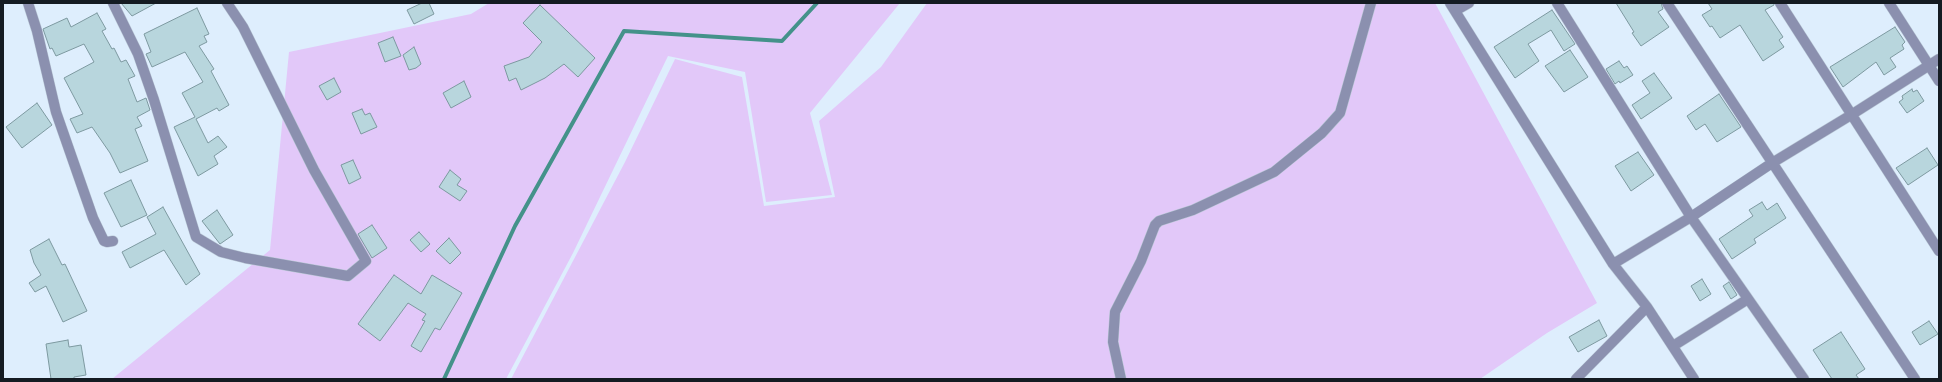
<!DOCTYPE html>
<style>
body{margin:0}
#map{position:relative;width:1942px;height:382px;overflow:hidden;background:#deeefd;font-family:Georgia,serif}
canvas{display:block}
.frame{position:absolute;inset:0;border:4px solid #141b22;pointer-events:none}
</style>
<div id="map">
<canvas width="1942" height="382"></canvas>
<div class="frame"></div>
</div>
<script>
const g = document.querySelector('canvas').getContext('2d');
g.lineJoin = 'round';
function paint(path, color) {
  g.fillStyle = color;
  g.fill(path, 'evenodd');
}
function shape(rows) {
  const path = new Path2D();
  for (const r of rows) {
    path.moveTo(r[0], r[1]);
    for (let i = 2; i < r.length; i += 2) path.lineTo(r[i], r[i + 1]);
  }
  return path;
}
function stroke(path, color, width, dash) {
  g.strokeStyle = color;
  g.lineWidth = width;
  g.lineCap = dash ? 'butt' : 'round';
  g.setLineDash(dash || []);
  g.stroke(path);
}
paint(shape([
 [489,3,900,3,810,113,832,195,766,202,745,72,668,56,573,253,506,379,112,379,270,250,289,52,471,14],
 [927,3,1435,3,1597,303,1547,333,1480,379,511,379,625,162,675,59,742,77,764,206,835,197,819,121,881,67]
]), '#e2c8f9');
stroke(shape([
 [444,379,515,226,624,31,782,41,817,3]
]), '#44928a', 4);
const building = shape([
 [121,3,156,3,132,16,121,3],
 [422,3,429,3,434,14,414,24,407,10,422,3],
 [1616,3,1661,3,1663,9,1658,12,1669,27,1641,46,1632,33,1634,32,1616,3],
 [1708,3,1774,3,1774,5,1765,10,1783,37,1779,40,1784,47,1763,61,1740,25,1720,38,1712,26,1710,27,1702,15,1712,9,1708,3],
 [540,5,595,58,578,77,564,64,545,78,521,90,516,78,509,81,504,66,529,57,542,42,523,23,540,5],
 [197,8,209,34,204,36,207,42,199,46,214,69,211,71,229,105,219,111,217,108,196,119,208,143,218,136,227,147,214,156,218,164,198,176,174,127,195,117,182,93,203,82,185,52,152,67,146,54,151,52,144,34,197,8],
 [1552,10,1575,44,1564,51,1551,30,1528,44,1539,61,1515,78,1494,47,1552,10],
 [97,13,106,29,102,31,112,49,114,48,121,62,126,60,135,76,128,79,137,102,146,98,150,110,137,117,142,126,135,129,148,161,120,173,110,153,92,127,77,133,70,119,83,114,64,78,94,62,84,44,56,56,52,48,50,49,43,29,67,18,71,27,97,13],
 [1895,27,1905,42,1902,45,1904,49,1890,58,1896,67,1884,75,1876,62,1843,87,1830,67,1895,27],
 [393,37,401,56,385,62,378,43,393,37],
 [414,47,421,64,416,68,409,70,403,55,414,47],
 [1570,50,1588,77,1564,92,1545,66,1570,50],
 [1619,61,1624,68,1627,66,1633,75,1620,83,1619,81,1615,84,1606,69,1619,61],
 [1654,73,1672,98,1641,119,1632,105,1650,93,1642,81,1654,73],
 [334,78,341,92,327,100,319,86,334,78],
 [464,81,471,97,451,108,443,93,464,81],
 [1912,89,1913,92,1917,90,1924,101,1907,113,1899,102,1903,99,1902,96,1912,89],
 [1719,94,1741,127,1717,142,1705,124,1696,130,1687,116,1719,94],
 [37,103,52,125,22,148,6,127,37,103],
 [362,109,365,115,370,113,377,127,361,134,352,113,362,109],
 [1927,148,1938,165,1908,185,1896,168,1927,148],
 [1638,152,1654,175,1631,191,1615,166,1638,152],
 [353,160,361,178,349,184,341,165,353,160],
 [450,170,461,179,457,185,467,191,460,201,439,187,450,170],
 [131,180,147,215,121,227,104,193,131,180],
 [1762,202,1767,210,1777,203,1786,218,1754,239,1756,243,1732,259,1719,239,1753,216,1749,210,1762,202],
 [163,207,200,274,186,285,164,250,130,268,122,252,156,234,147,217,163,207],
 [217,210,233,235,220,244,202,221,217,210],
 [372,225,387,248,372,258,358,234,372,225],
 [419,232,430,244,421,252,410,240,419,232],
 [449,238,461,253,450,264,436,251,449,238],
 [49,239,62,265,65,264,87,311,63,322,46,286,35,292,29,283,41,275,34,263,30,250,49,239],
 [394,275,421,294,432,275,462,293,440,330,435,328,421,352,411,346,425,321,422,320,426,314,408,303,380,341,358,324,394,275],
 [1702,279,1711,294,1700,301,1691,286,1702,279],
 [1729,282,1737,295,1731,299,1723,286,1729,282],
 [1599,320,1607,336,1578,352,1569,337,1599,320],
 [1929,321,1938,334,1920,345,1912,332,1929,321],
 [1841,332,1865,369,1856,375,1859,379,1832,379,1813,350,1841,332],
 [68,340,69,347,81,345,86,375,74,377,74,379,51,379,46,344,68,340]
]);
paint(building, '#b8d6dd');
stroke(building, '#7d99a0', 1);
const minor = shape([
 [28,3,37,31,56,112,93,218,104,241,107,242,113,241],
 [113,3,138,54,154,100,196,237,221,252,245,258,348,276,366,261,314,170,243,27,227,3],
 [1450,3,1613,264,1647,307,1694,379],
 [1557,3,1691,217,1804,379],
 [1667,3,1915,379],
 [1780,3,1939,251],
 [1889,3,1939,81],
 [1455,11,1469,3],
 [1613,264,1691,217,1772,163,1851,115,1939,59],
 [1673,346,1748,299],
 [1121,379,1113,342,1115,312,1141,261,1155,225,1159,221,1193,210,1274,172,1322,133,1340,113,1371,3],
 [1576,379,1647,307]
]);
stroke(minor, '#bac8d6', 11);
stroke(minor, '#8b90af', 10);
</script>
